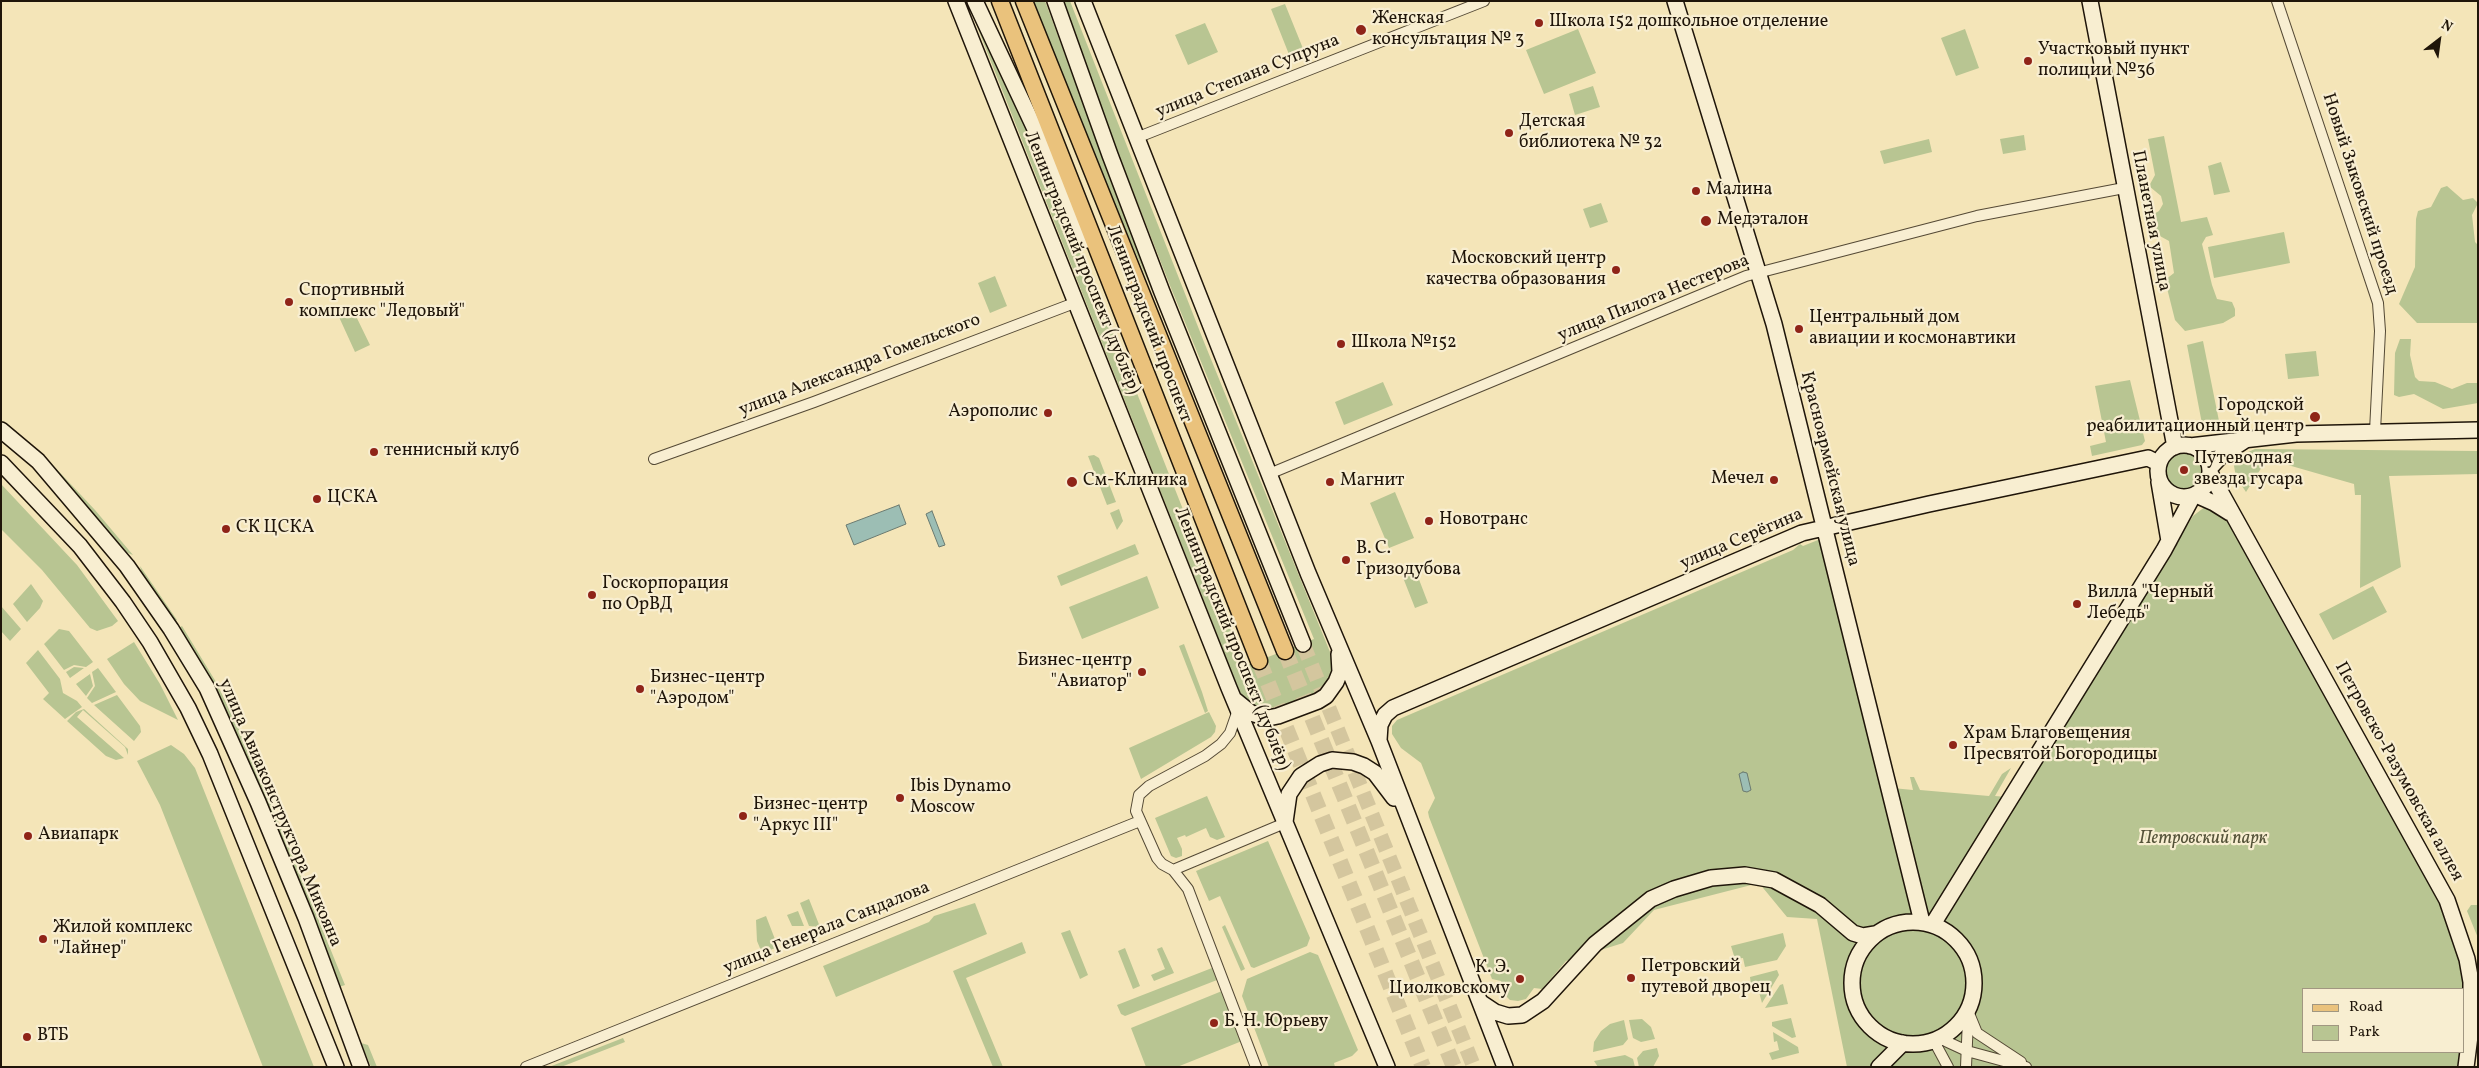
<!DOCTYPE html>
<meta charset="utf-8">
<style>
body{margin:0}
#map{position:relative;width:2479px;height:1068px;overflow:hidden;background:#f4e5b8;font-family:Vollkorn,serif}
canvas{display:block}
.frame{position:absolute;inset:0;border:2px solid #1f1509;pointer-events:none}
.legend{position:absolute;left:2302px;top:988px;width:162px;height:65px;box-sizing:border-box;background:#f8eed1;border:1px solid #a19781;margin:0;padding:6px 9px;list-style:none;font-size:15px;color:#1f1509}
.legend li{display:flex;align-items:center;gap:10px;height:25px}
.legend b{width:25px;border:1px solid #a19781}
.north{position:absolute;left:2414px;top:15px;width:50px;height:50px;-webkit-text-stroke:4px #f8eed1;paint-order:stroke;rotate:30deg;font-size:14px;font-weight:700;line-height:20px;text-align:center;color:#1f1509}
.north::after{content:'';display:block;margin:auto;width:18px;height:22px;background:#1f1509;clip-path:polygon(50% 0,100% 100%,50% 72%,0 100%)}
</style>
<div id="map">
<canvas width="2479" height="1068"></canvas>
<div class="frame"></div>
<ul class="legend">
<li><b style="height:6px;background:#eac27c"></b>Road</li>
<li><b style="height:14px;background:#b8c592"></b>Park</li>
</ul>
<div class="north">N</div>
</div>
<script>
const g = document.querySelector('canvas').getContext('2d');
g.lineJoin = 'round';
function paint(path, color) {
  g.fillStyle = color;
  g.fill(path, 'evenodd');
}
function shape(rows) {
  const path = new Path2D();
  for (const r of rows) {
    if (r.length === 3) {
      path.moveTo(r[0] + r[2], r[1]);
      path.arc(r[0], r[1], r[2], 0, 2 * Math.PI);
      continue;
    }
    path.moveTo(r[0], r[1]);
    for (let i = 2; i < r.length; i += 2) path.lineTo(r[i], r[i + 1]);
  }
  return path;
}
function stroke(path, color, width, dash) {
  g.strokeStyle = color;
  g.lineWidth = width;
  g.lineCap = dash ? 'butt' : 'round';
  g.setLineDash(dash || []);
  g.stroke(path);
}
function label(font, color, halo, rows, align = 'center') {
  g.font = font + ' Vollkorn,serif';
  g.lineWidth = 4.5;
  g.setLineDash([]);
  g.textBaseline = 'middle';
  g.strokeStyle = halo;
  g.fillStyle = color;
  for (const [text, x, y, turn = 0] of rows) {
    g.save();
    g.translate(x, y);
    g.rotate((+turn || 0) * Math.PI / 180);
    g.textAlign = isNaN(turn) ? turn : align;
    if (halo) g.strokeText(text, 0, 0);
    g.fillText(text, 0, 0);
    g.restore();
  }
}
paint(shape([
 [967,1,969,1,1043,165,1106,315,1245,666,1314,639,1171,288,1085,69,1062,1,1070,1,1204,342,1330,652,1333,672,1327,686,1314,695,1269,711,1253,707,1243,697,1239,690],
 [1032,1,1045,1,1154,295,1095,160],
 [1285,4,1304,51,1290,57,1271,9],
 [1205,23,1218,52,1188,65,1175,35],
 [1578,29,1596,73,1544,94,1526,50],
 [1965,29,1979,68,1956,76,1941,38],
 [1593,86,1600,107,1575,115,1569,94],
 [2024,135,2026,150,2003,154,2000,139],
 [2164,136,2181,222,2207,217,2213,235,2206,237,2202,244,2212,285,2217,299,2232,302,2235,309,2235,316,2223,323,2185,331,2175,320,2165,280,2174,273,2169,241,2158,235,2152,215,2159,211,2163,204,2161,196,2149,186,2155,175,2148,139],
 [1929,139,1932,152,1884,164,1880,151],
 [2221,162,2230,192,2214,195,2208,166],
 [2447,186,2463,200,2473,198,2478,203,2472,215,2475,242,2478,245,2478,323,2417,323,2399,304,2415,267,2416,219,2418,211,2431,207,2441,188],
 [1601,203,1608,222,1590,228,1583,209],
 [2284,232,2290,263,2214,278,2208,247],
 [995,276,1007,306,990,313,978,283],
 [353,310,370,345,355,352,339,317],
 [2400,339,2411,339,2410,355,2415,377,2419,381,2435,382,2452,389,2467,383,2478,383,2478,403,2443,409,2414,394,2399,397,2394,395,2395,353],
 [2203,341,2220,426,2216,430,2208,432,2203,429,2187,345],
 [2316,351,2319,376,2288,379,2285,354],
 [2130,380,2145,441,2142,445,2092,456,2090,446,2106,442,2095,386],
 [1383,382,1393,405,1344,425,1335,402],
 [2255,449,2478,451,2478,474,2389,476,2401,567,2360,588,2361,495,2355,495,2354,484,2267,459,2246,492,2236,477,2234,466,2239,456],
 [2184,471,18],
 [1094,455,1099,458,1116,502,1107,505,1088,456],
 [50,462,95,510,133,555,123,551,50,466],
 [1,484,77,565,118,621,112,626,97,631,90,628,42,570,1,529],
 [1395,492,1414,538,1389,548,1370,503],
 [2206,506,2214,507,2235,526,2444,909,2459,950,2464,980,2465,1017,2463,1040,2463,989,2303,989,2303,1052,2462,1052,2457,1067,1847,1067,1817,919,1787,917,1759,883,1654,910,1623,943,1566,961,1542,989,1534,988,1526,999,1518,1001,1510,1000,1504,994,1501,981,1492,979,1429,817,1428,812,1435,798,1421,763,1401,748,1392,734,1392,726,1397,720,1793,550,1800,544,1803,546,1823,538,1882,787,1913,790,1910,777,1914,777,1920,790,1989,796,2002,774,2011,768,1995,796,2018,798,2193,516],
 [1119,509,1123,521,1117,530,1110,513],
 [1135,544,1139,554,1061,586,1057,576],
 [140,566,177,620,174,622,142,574],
 [1415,569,1428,603,1415,608,1402,575],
 [1147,576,1159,608,1082,639,1069,607],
 [31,584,43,601,40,608,27,622,13,604],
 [2373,586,2387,612,2333,640,2319,614],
 [1,606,21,629,10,641,1,631],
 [182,626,216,682,252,756,345,985,339,987,179,628],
 [59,629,69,631,93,662,86,667,74,665,64,670,44,644],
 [134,642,160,684,178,720,140,701,124,684,107,659],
 [1184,644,1202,692,1208,711,1205,713,1179,646],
 [38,650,60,679,63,693,77,701,82,707,65,719,43,699,49,693,26,663],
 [74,667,84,668,70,678,66,672],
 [98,668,116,692,92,703,87,698,95,686,92,672],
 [90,674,93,686,86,696,76,684],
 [117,695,140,726,141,732,134,741,94,705],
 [84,709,128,749,128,755,125,747,83,710,77,717,124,758,116,760,106,756,67,721,76,712],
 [1209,712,1216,726,1215,732,1211,737,1141,779,1129,748],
 [171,745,184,754,195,768,314,1067,263,1067,160,805,137,761],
 [1207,796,1225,837,1217,840,1210,837,1206,828,1186,837,1185,835,1177,838,1182,849,1182,856,1176,858,1171,856,1155,818],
 [1268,841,1310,938,1307,946,1254,968,1251,967,1220,896,1209,901,1196,871],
 [809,899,820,927,809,926,800,903],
 [975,903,987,934,836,997,823,966,929,922,934,916],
 [2471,905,2478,905,2478,938,2467,911],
 [798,911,804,926,792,926,787,915],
 [766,916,778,947,762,953,757,941,756,920],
 [1225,925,1245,969,1241,971,1222,927],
 [1070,930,1088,975,1080,979,1061,933],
 [1783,933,1786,946,1777,960,1745,967,1743,958,1735,959,1731,946],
 [1022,942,1026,953,966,978,1003,1067,993,1067,953,971],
 [1162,947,1174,973,1154,981,1151,975,1165,969,1157,949],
 [1125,948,1140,986,1133,989,1118,951],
 [1310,952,1318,955,1358,1050,1352,1056,1334,1063,1335,1067,1269,1067,1242,996,1247,979],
 [1212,968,1217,980,1125,1016,1121,1014,1117,1005],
 [1777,970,1779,975,1762,1003,1759,992,1762,991,1760,983,1751,985,1750,977],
 [1783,984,1788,1004,1765,1008,1780,985],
 [1222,991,1242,1041,1177,1067,1146,1067,1131,1028],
 [1791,1018,1796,1037,1792,1038,1772,1026,1772,1022],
 [1642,1019,1651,1027,1655,1039,1641,1042,1633,1038,1629,1020],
 [1624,1020,1628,1039,1623,1045,1593,1052,1594,1042,1601,1031,1610,1024],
 [1773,1032,1798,1047,1799,1053,1772,1060,1769,1053,1779,1050,1777,1041,1774,1042],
 [623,1038,625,1042,561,1067,549,1067],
 [361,1043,368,1045,377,1067,371,1067],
 [1657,1048,1659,1056,1653,1067,1639,1067,1637,1058,1643,1051],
 [1625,1055,1633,1059,1635,1067,1598,1067,1594,1061]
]), '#b8c592');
const water = shape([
 [899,505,906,524,854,545,846,525,899,505],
 [932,511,945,545,939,547,926,514,932,511],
 [1743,772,1747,773,1751,790,1747,792,1743,791,1739,774,1743,772]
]);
paint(water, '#9cbeb4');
stroke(water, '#6a7a70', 1);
stroke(shape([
 [1303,644,1474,1067]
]), '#d4c69e', 15, [15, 8]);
stroke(shape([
 [1285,651,1454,1067],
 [1259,661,1423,1067]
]), '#d4c69e', 16, [16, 8]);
const street = shape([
 [2277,1,2378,303,2380,331,2375,431],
 [1136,138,1484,1],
 [654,459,814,402,1077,302],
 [1269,474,1746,276,1977,216,2124,188],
 [1238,710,1230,733,1221,744,1205,756,1149,786,1139,795,1136,811,1157,858,1162,864,1173,870,1188,889,1256,1067],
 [1173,870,1285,823],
 [1968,1011,1977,1033,2021,1062],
 [1939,1038,1967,1051,2026,1067],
 [1934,1041,1948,1067],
 [526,1067,1140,821],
 [1966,1067,1968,1018]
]);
const secondary = shape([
 [956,1,1229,688,1387,1067],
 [975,1,1087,240],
 [1055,1,1110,155,1162,292,1303,644],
 [1083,1,1308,573,1379,741,1505,1067],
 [1675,1,1774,324,1922,922],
 [2090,1,2175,447],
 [1,430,38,461,127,566,171,629,207,688,258,802,306,918,361,1067],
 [2184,471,26],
 [2190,446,2296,434,2478,430],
 [1,463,80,546,123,602,150,642,188,708,210,754,336,1067],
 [2210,468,2221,456,2244,441],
 [2210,473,2447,900,2467,959,2471,982,2471,1028,2466,1067],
 [2159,482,2169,541],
 [2196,495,2214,503,2230,513],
 [1235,700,1251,713,1268,718,1278,716,1318,701,1326,696,1336,682,1340,672,1339,654],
 [1379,740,1380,725,1385,715,1393,708,1802,533,1929,504,2148,458,2158,463],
 [1285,822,1289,794,1301,776,1320,764,1332,760,1353,762,1364,766,1375,773,1394,798],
 [1913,983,61],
 [1933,924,2164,550,2193,496],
 [1480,1002,1495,1012,1508,1016,1522,1015,1543,1001,1595,944,1651,899,1674,889,1711,878,1745,875,1774,880,1820,905,1853,933,1863,936,1875,934],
 [1879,1067,1903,1043]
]);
const primary = shape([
 [1000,1,1259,661],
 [1024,1,1285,651]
]);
stroke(street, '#544935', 12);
stroke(secondary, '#1f1509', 18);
stroke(primary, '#1f1509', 19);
stroke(street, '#f8eed1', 10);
stroke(secondary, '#f8eed1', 15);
stroke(primary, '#eac27c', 16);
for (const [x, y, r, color] of [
 [1539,23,5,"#8f2418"],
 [1361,30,6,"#8f2418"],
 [2028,61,5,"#8f2418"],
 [1509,133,5,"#8f2418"],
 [1696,191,5,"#8f2418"],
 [1706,221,6,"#8f2418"],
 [1616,270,5,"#8f2418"],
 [289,302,5,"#8f2418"],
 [1799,329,5,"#8f2418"],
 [1341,344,5,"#8f2418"],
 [1048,413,5,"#8f2418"],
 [2315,417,6,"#8f2418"],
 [374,452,5,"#8f2418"],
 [2184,470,5,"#8f2418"],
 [1774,480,5,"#8f2418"],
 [1072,482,6,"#8f2418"],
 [1330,482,5,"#8f2418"],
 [317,499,5,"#8f2418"],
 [1429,521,5,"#8f2418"],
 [226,529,5,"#8f2418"],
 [1346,560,5,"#8f2418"],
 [592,595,5,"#8f2418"],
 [2077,604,5,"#8f2418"],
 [1142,672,5,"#8f2418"],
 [640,689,5,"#8f2418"],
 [1953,745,5,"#8f2418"],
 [900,798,5,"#8f2418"],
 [743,816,5,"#8f2418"],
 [28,836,5,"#8f2418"],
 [43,939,5,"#8f2418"],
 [1631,978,5,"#8f2418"],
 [1520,979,5,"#8f2418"],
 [1214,1023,5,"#8f2418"],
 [27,1037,5,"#8f2418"]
]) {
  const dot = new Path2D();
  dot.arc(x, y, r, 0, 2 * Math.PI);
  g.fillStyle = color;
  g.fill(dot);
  stroke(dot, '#f8eed1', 2);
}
label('18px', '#1f1509', '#f8eed1', [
 ["Женская",1372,20],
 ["консультация № 3",1372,41],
 ["Школа 152 дошкольное отделение",1549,23],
 ["Участковый пункт",2038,51],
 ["полиции №36",2038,72],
 ["Детская",1519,123],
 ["библиотека № 32",1519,144],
 ["Малина",1706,191],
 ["Медэталон",1717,221],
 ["Московский центр",1606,260,"right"],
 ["качества образования",1606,281,"right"],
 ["Спортивный",299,292],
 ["комплекс \"Ледовый\"",299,313],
 ["Центральный дом",1809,319],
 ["авиации и космонавтики",1809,340],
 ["Школа №152",1351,344],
 ["Городской",2304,407,"right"],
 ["реабилитационный центр",2304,428,"right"],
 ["Аэрополис",1038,413,"right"],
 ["теннисный клуб",384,452],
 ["Путеводная",2194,460],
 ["звезда гусара",2194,481],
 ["Мечел",1764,480,"right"],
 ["См-Клиника",1083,482],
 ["Магнит",1340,482],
 ["ЦСКА",327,499],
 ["Новотранс",1439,521],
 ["СК ЦСКА",236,529],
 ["В. С.",1356,550],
 ["Гризодубова",1356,571],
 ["Госкорпорация",602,585],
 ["по ОрВД",602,606],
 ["Вилла \"Черный",2087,594],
 ["Лебедь\"",2087,615],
 ["Бизнес-центр",1132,662,"right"],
 ["\"Авиатор\"",1132,683,"right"],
 ["Бизнес-центр",650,679],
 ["\"Аэродом\"",650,700],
 ["Храм Благовещения",1963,735],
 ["Пресвятой Богородицы",1963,756],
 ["Ibis Dynamo",910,788],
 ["Moscow",910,809],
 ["Бизнес-центр",753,806],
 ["\"Аркус III\"",753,827],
 ["Авиапарк",38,836],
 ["Жилой комплекс",53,929],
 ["\"Лайнер\"",53,950],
 ["Петровский",1641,968],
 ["путевой дворец",1641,989],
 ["К. Э.",1510,969,"right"],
 ["Циолковскому",1510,990,"right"],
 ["Б. Н. Юрьеву",1224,1023],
 ["ВТБ",37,1037]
], 'left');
label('18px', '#1f1509', '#f8eed1', [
 ["улица Степана Супруна",1248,77,-22],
 ["Новый Зыковский проезд",2359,194,72],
 ["Планетная улица",2150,221,79],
 ["Ленинградский проспект (дублёр)",1081,263,68],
 ["улица Пилота Нестерова",1654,299,-22],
 ["Ленинградский проспект",1148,324,69],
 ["улица Александра Гомельского",860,366,-21],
 ["Красноармейская улица",1829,469,76],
 ["улица Серёгина",1742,540,-23],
 ["Ленинградский проспект (дублёр)",1231,639,68],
 ["Петровско-Разумовская аллея",2398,772,61],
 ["улица Авиаконструктора Микояна",279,813,67],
 ["улица Генерала Сандалова",827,929,-22]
]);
label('italic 18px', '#555339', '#f8eed1', [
 ["Петровский парк",2203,840]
]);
</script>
